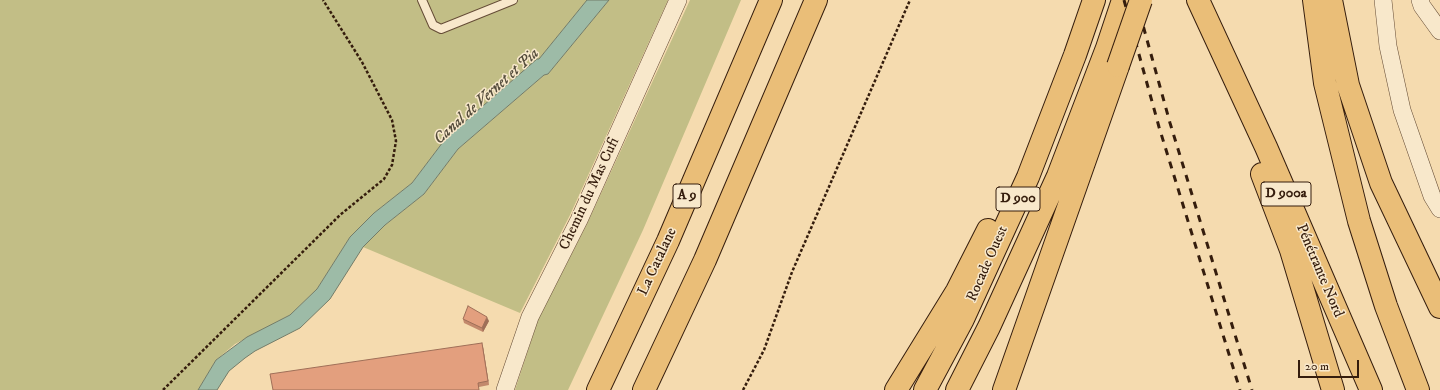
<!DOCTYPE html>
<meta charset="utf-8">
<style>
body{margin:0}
#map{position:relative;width:1440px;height:390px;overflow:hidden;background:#f5dbaf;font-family:"IM FELL DW Pica",serif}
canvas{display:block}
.scale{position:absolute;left:1298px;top:360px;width:61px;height:18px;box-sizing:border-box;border:2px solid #351d0d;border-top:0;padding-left:5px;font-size:12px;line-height:14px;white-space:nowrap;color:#351d0d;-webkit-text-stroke:3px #f8e8cb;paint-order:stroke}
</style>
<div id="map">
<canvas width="1440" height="390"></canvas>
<div class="scale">20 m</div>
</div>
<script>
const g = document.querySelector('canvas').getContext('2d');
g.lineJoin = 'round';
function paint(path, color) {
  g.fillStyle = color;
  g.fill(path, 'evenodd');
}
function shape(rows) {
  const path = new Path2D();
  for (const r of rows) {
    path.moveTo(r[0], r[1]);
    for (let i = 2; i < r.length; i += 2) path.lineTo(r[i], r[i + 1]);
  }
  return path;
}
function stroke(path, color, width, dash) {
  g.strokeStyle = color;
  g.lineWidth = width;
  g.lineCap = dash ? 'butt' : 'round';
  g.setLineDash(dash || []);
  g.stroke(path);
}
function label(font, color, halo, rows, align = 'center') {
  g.font = font + ' "IM FELL DW Pica",serif';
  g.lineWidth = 3;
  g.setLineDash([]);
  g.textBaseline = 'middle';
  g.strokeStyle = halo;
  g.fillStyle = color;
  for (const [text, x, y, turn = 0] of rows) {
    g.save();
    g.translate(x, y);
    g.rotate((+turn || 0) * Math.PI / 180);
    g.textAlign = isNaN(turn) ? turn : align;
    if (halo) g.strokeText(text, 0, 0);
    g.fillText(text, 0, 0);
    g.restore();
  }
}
paint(shape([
 [0,0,587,0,539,59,537,59,446,138,412,183,374,213,350,237,317,289,290,315,235,344,216,360,198,390,0,390],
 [609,0,668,0,570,215,520,313,363,247,385,225,424,194,458,149,544,75,548,74],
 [690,0,741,0,643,230,568,390,515,390,538,320,587,224]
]), '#c2be86');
const water = shape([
 [587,0,609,0,548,74,544,75,458,149,424,194,385,225,363,247,330,299,300,328,255,351,245,358,229,371,217,390,198,390,216,360,247,337,290,315,317,289,350,237,374,213,412,183,446,138,537,59,539,59,587,0]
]);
paint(water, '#9dbba7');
stroke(water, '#737c69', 1);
const lane = shape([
 [422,0,433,25,441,29,513,0]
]);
const street = shape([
 [1383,0,1388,46,1402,110,1432,196,1440,209],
 [1420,0,1422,6,1440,31],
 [505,390,530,317,579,220,678,0]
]);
const highway = shape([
 [1198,0,1266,147,1371,390],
 [1314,0,1325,83,1359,221,1386,306,1418,390],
 [1331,0,1348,85,1381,183,1440,307],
 [1262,174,1291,250,1333,390],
 [598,390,668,241,771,0],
 [644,390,705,260,816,0],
 [896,390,957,291,988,230],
 [925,390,963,319,1028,177,1075,55,1094,0],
 [957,390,989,327,1058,176,1107,48,1123,0],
 [1004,390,1118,66]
]);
stroke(lane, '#654c36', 10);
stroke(street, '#654c36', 18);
stroke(highway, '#351d0d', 24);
stroke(shape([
 [163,390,340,215,384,179,392,165,396,141,392,120,362,62,323,0],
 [743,390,764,350,792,272,910,0]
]), '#351d0d', 2.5, [3, 2]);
stroke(lane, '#f8e8cb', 8);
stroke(street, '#f8e8cb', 17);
stroke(highway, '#eabe78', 22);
stroke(shape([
 [1124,0,1159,127,1240,390],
 [1136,0,1170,123,1252,390]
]), '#351d0d', 3, [7, 7]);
const highwayBridge = shape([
 [1118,66,1141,0]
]);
stroke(highwayBridge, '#351d0d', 24, []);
stroke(highwayBridge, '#eabe78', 22);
paint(shape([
 [463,319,489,321,483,332,464,323],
 [483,347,489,385,479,387,273,390]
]), '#c3896c');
paint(shape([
 [487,317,489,321,483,332,482,328],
 [482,343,483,347,489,385,488,381]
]), '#9f6f58');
const building = shape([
 [468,306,487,317,482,328,463,319,468,306],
 [482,343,488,381,478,383,479,390,273,390,270,374,482,343]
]);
paint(building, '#e39f7e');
stroke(building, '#9f6f58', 1);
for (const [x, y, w] of [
 [1286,194,50],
 [687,196,28],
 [1018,199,44]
]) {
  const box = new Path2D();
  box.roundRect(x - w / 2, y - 12, w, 24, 3);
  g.fillStyle = '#f8e8cb';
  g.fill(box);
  stroke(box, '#351d0d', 1);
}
label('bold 14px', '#351d0d', null, [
 ["D 900a",1286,194],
 ["A 9",687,196],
 ["D 900",1018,199]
]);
label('15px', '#351d0d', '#f8e8cb', [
 ["Chemin du Mas Cufi",590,194,-65],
 ["La Catalane",658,262,-65],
 ["Rocade Ouest",988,264,-66],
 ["Pénétrante Nord",1319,271,67]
]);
label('italic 16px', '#544c3b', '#f8e8cb', [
 ["Canal de Vernet et Pia",487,97,-42]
]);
</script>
